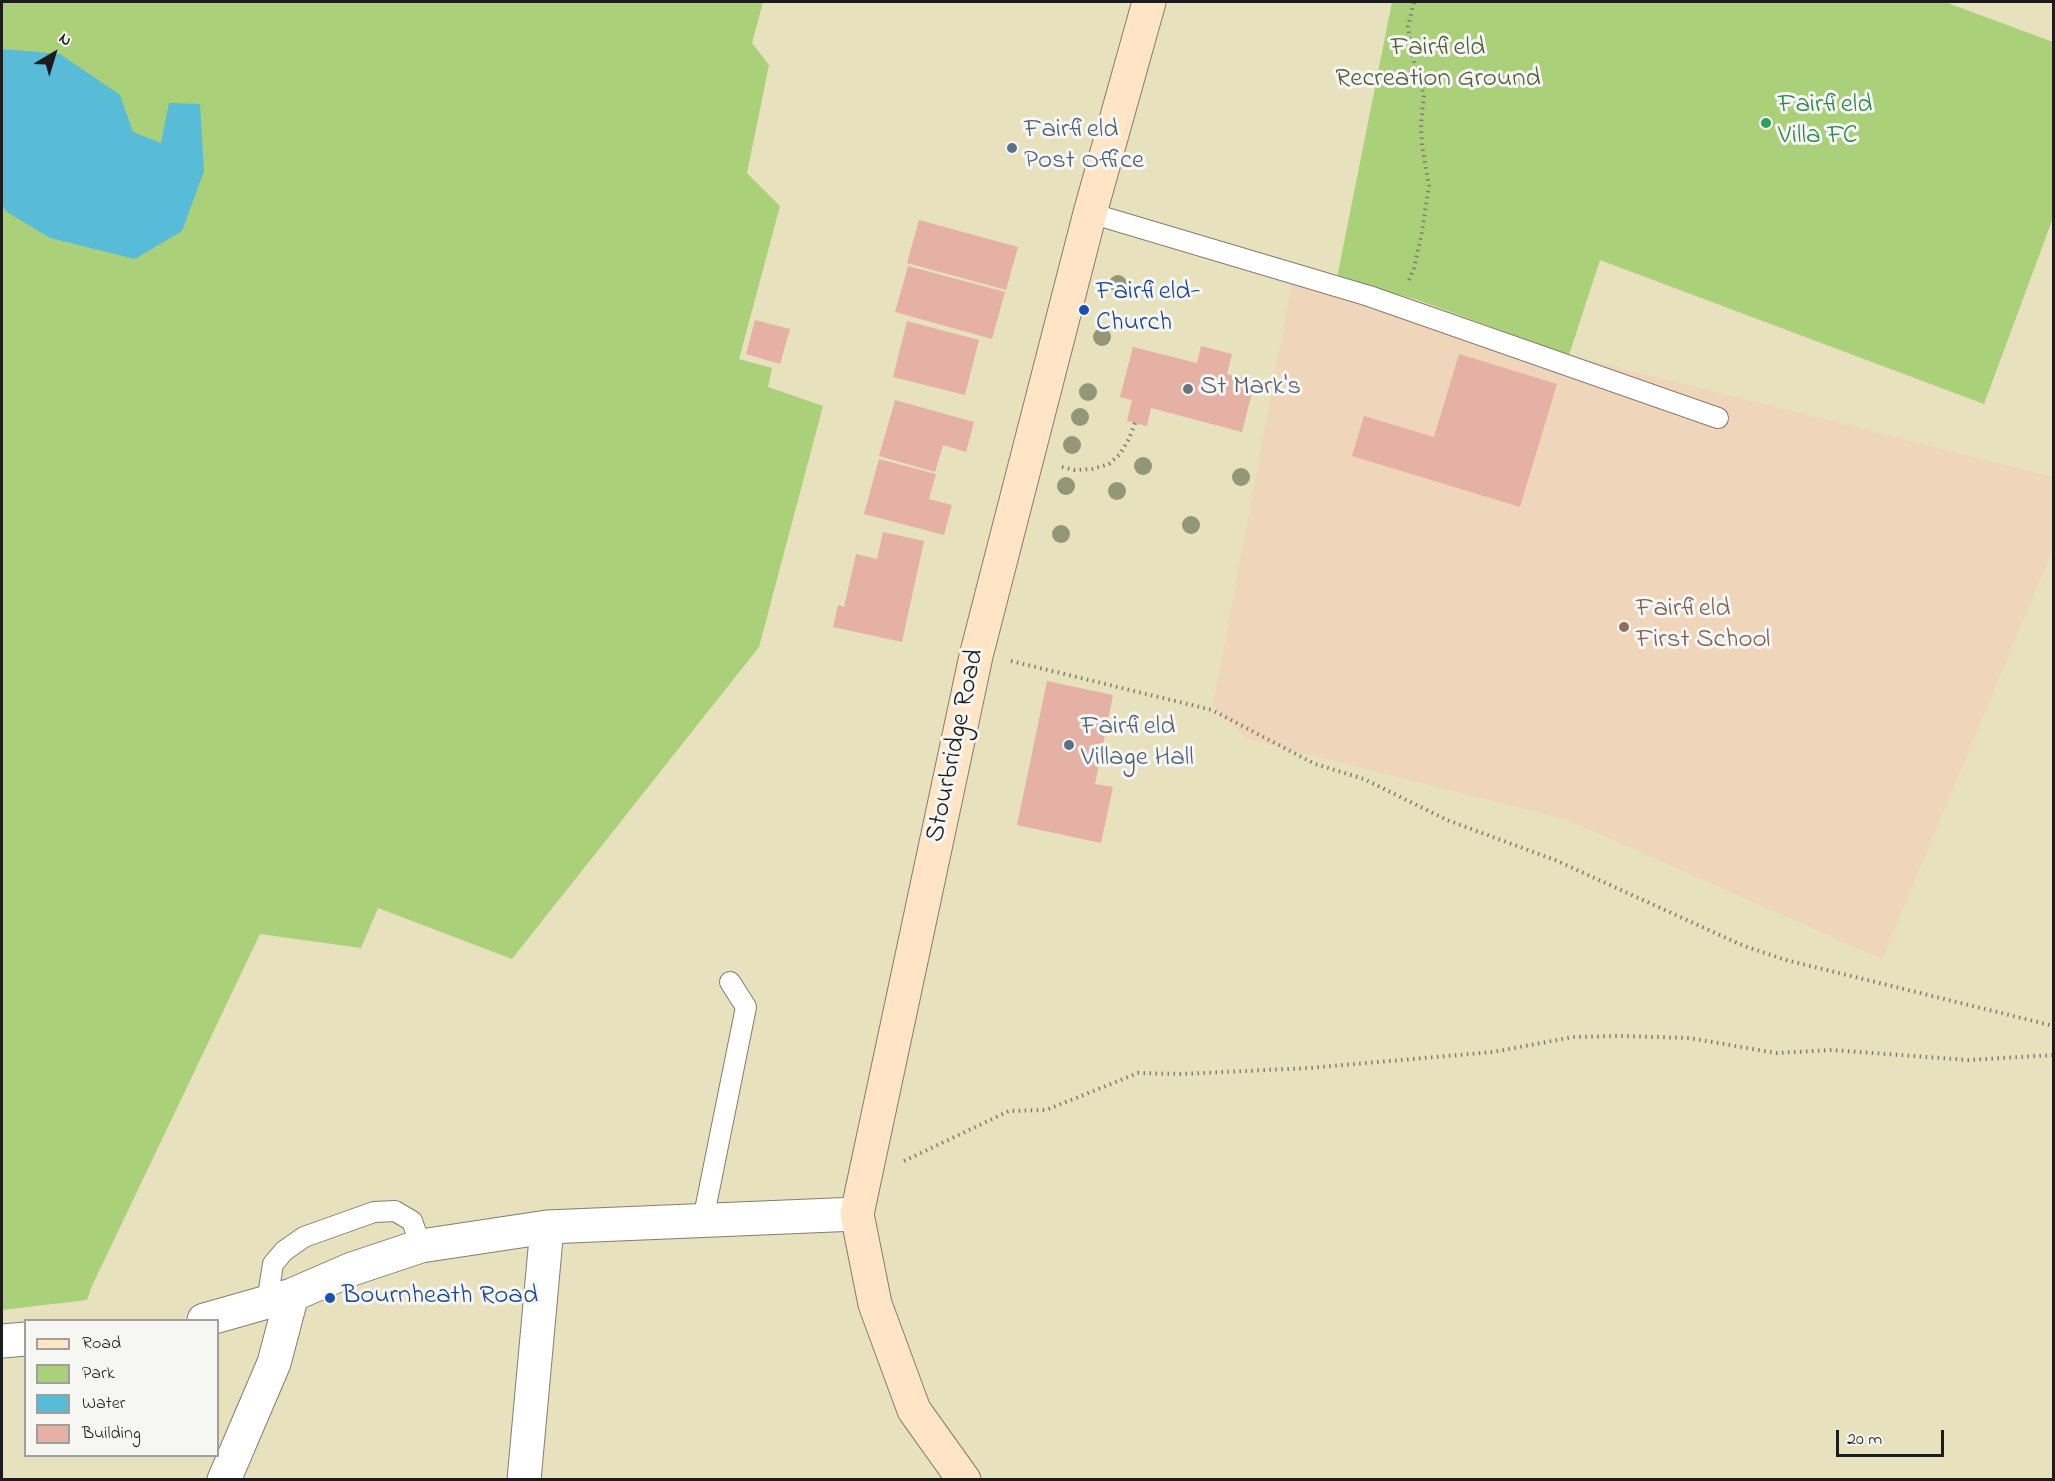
<!DOCTYPE html>
<style>
body{margin:0}
#map{position:relative;width:2055px;height:1481px;overflow:hidden;background:#e7e1be;font-family:"Indie Flower",sans-serif}
canvas{display:block}
.frame{position:absolute;inset:0;border:3px solid #1c1c1c;pointer-events:none}
.legend{position:absolute;left:24px;top:1319px;width:195px;height:138px;box-sizing:border-box;background:#f6f6f2;border:2px solid #9f9f9c;margin:0;padding:8px 10px;list-style:none;font-size:18px;color:#1c1c1c}
.legend li{display:flex;align-items:center;gap:12px;height:30px}
.legend b{width:30px;border:2px solid #9f9f9c}
.north{position:absolute;left:24px;top:24px;width:60px;height:60px;-webkit-text-stroke:4px #f6f6f2;paint-order:stroke;rotate:38deg;font-size:16px;font-weight:700;line-height:24px;text-align:center;color:#1c1c1c}
.north::after{content:'';display:block;margin:auto;width:21px;height:27px;background:#1c1c1c;clip-path:polygon(50% 0,100% 100%,50% 72%,0 100%)}
.scale{position:absolute;left:1836px;top:1430px;width:108px;height:27px;box-sizing:border-box;border:3px solid #1c1c1c;border-top:0;padding-left:8px;font-size:18px;line-height:21px;white-space:nowrap;color:#1c1c1c;-webkit-text-stroke:4px #f6f6f2;paint-order:stroke}
</style>
<div id="map">
<canvas width="2055" height="1481"></canvas>
<div class="frame"></div>
<ul class="legend">
<li><b style="height:8px;background:#ffe4c6"></b>Road</li>
<li><b style="height:16px;background:#aad079"></b>Park</li>
<li><b style="height:16px;background:#58bbd7"></b>Water</li>
<li><b style="height:16px;background:#e6b1a5"></b>Building</li>
</ul>
<div class="north">N</div>
<div class="scale">20 m</div>
</div>
<script>
const g = document.querySelector('canvas').getContext('2d');
g.lineJoin = 'round';
function paint(path, color) {
  g.fillStyle = color;
  g.fill(path, 'evenodd');
}
function shape(rows) {
  const path = new Path2D();
  for (const r of rows) {
    path.moveTo(r[0], r[1]);
    for (let i = 2; i < r.length; i += 2) path.lineTo(r[i], r[i + 1]);
  }
  return path;
}
function stroke(path, color, width, dash) {
  g.strokeStyle = color;
  g.lineWidth = width;
  g.lineCap = dash ? 'butt' : 'round';
  g.setLineDash(dash || []);
  g.stroke(path);
}
function label(font, color, halo, rows, align = 'center') {
  g.font = font + ' "Indie Flower",sans-serif';
  g.lineWidth = 6;
  g.setLineDash([]);
  g.textBaseline = 'middle';
  g.strokeStyle = halo;
  g.fillStyle = color;
  for (const [text, x, y, turn = 0] of rows) {
    g.save();
    g.translate(x, y);
    g.rotate((+turn || 0) * Math.PI / 180);
    g.textAlign = isNaN(turn) ? turn : align;
    if (halo) g.strokeText(text, 0, 0);
    g.fillText(text, 0, 0);
    g.restore();
  }
}
paint(shape([
 [1337,278,1415,299,1569,355,2053,477,2053,549,1882,959,1568,820,1247,739,1213,706,1292,283]
]), '#efd6bb');
paint(shape([
 [2,2,763,2,752,43,769,65,747,173,780,206,739,359,772,368,768,387,823,406,759,647,512,959,378,908,361,948,260,934,91,1288,87,1300,2,1310],
 [1392,2,1945,2,2053,42,2053,218,1984,404,1600,260,1569,355,1415,299,1337,278]
]), '#aad079');
paint(shape([
 [2,49,60,54,120,95,133,132,161,143,169,103,200,104,204,171,182,231,135,259,50,238,7,212,2,205]
]), '#58bbd7');
paint(shape([
 [919,220,1018,247,1006,290,907,263],
 [908,266,1005,292,992,339,895,312],
 [755,320,790,329,780,364,746,354],
 [907,321,979,340,965,395,893,377],
 [1201,346,1232,354,1227,374,1255,381,1242,432,1151,408,1147,426,1127,421,1132,400,1120,397,1133,347,1197,363],
 [1459,354,1557,384,1520,507,1352,456,1364,416,1434,437],
 [895,400,974,422,966,452,943,445,935,472,879,456],
 [879,459,936,474,929,499,952,505,944,535,864,514],
 [883,532,924,541,902,642,833,627,838,605,844,607,856,554,877,559],
 [1047,681,1113,695,1095,784,1113,787,1101,843,1017,825]
]), '#e6b1a5');
const lane = shape([
 [1090,213,1369,296,1718,418],
 [703,1220,746,1007,730,982],
 [267,1302,273,1264,284,1251,304,1237,374,1212,395,1211,412,1221,421,1246]
]);
const street = shape([
 [204,1320,292,1295,352,1269,421,1246,547,1227,857,1214],
 [2,1341,26,1339],
 [224,1480,274,1363,292,1295],
 [524,1480,547,1227]
]);
const secondary = shape([
 [964,1480,914,1410,875,1304,857,1214,976,656,1090,213,1149,2]
]);
stroke(lane, '#827e6d', 22);
stroke(street, '#827e6d', 35);
stroke(secondary, '#827e6d', 35);
stroke(shape([
 [1409,280,1414,268,1422,232,1429,186,1422,145,1421,124,1424,95,1416,73,1408,27,1414,2],
 [1062,467,1075,470,1092,469,1109,464,1120,454,1129,439,1135,423],
 [1011,661,1212,710,1315,764,1364,779,1447,820,1555,860,1744,946,1786,960,2054,1026],
 [904,1161,1009,1111,1046,1110,1138,1073,1181,1074,1309,1068,1493,1052,1573,1037,1621,1036,1689,1038,1776,1053,1832,1050,1968,1060,2054,1055]
]), '#827e6d', 4, [1.5, 4.5]);
stroke(lane, '#fff', 20);
stroke(street, '#fff', 33);
stroke(secondary, '#ffe4c6', 33);
g.fillStyle = '#939777';
for (const [x, y] of [
 [1118,284],
 [1102,337],
 [1088,392],
 [1080,417],
 [1072,445],
 [1143,466],
 [1241,477],
 [1066,486],
 [1117,491],
 [1191,525],
 [1061,534]
]) {
  g.beginPath();
  g.arc(x, y, 9, 0, 2 * Math.PI);
  g.fill();
}
for (const [x, y, r, color] of [
 [1766,123,6,"#2e9e5b"],
 [1012,148,6,"#5c6f8a"],
 [1084,310,6,"#1a4fb4"],
 [1188,389,6,"#6b7280"],
 [1624,627,6,"#8d6e63"],
 [1069,745,6,"#5c6f8a"],
 [330,1298,6,"#1a4fb4"]
]) {
  const dot = new Path2D();
  dot.arc(x, y, r, 0, 2 * Math.PI);
  g.fillStyle = color;
  g.fill(dot);
  stroke(dot, '#f6f6f2', 2);
}
label('27px', '#4e5b3d', '#f6f6f2', [
 ["Fairfield",1438,50],
 ["Recreation Ground",1438,81]
]);
label('27px', '#27864d', '#f6f6f2', [
 ["Fairfield",1778,107],
 ["Villa FC",1778,138]
], 'left');
label('27px', '#4e5e75', '#f6f6f2', [
 ["Fairfield",1024,132],
 ["Post Office",1024,163],
 ["Fairfield",1081,729],
 ["Village Hall",1081,760]
], 'left');
label('27px', '#164399', '#f6f6f2', [
 ["Fairfield-",1096,294],
 ["Church",1096,325],
 ["Bournheath Road",342,1298]
], 'left');
label('27px', '#5b616d', '#f6f6f2', [
 ["St Mark's",1200,389]
], 'left');
label('27px', '#785e54', '#f6f6f2', [
 ["Fairfield",1636,611],
 ["First School",1636,642]
], 'left');
label('27px', '#1c1c1c', '#f6f6f2', [
 ["Stourbridge Road",957,746,-78]
]);
</script>
